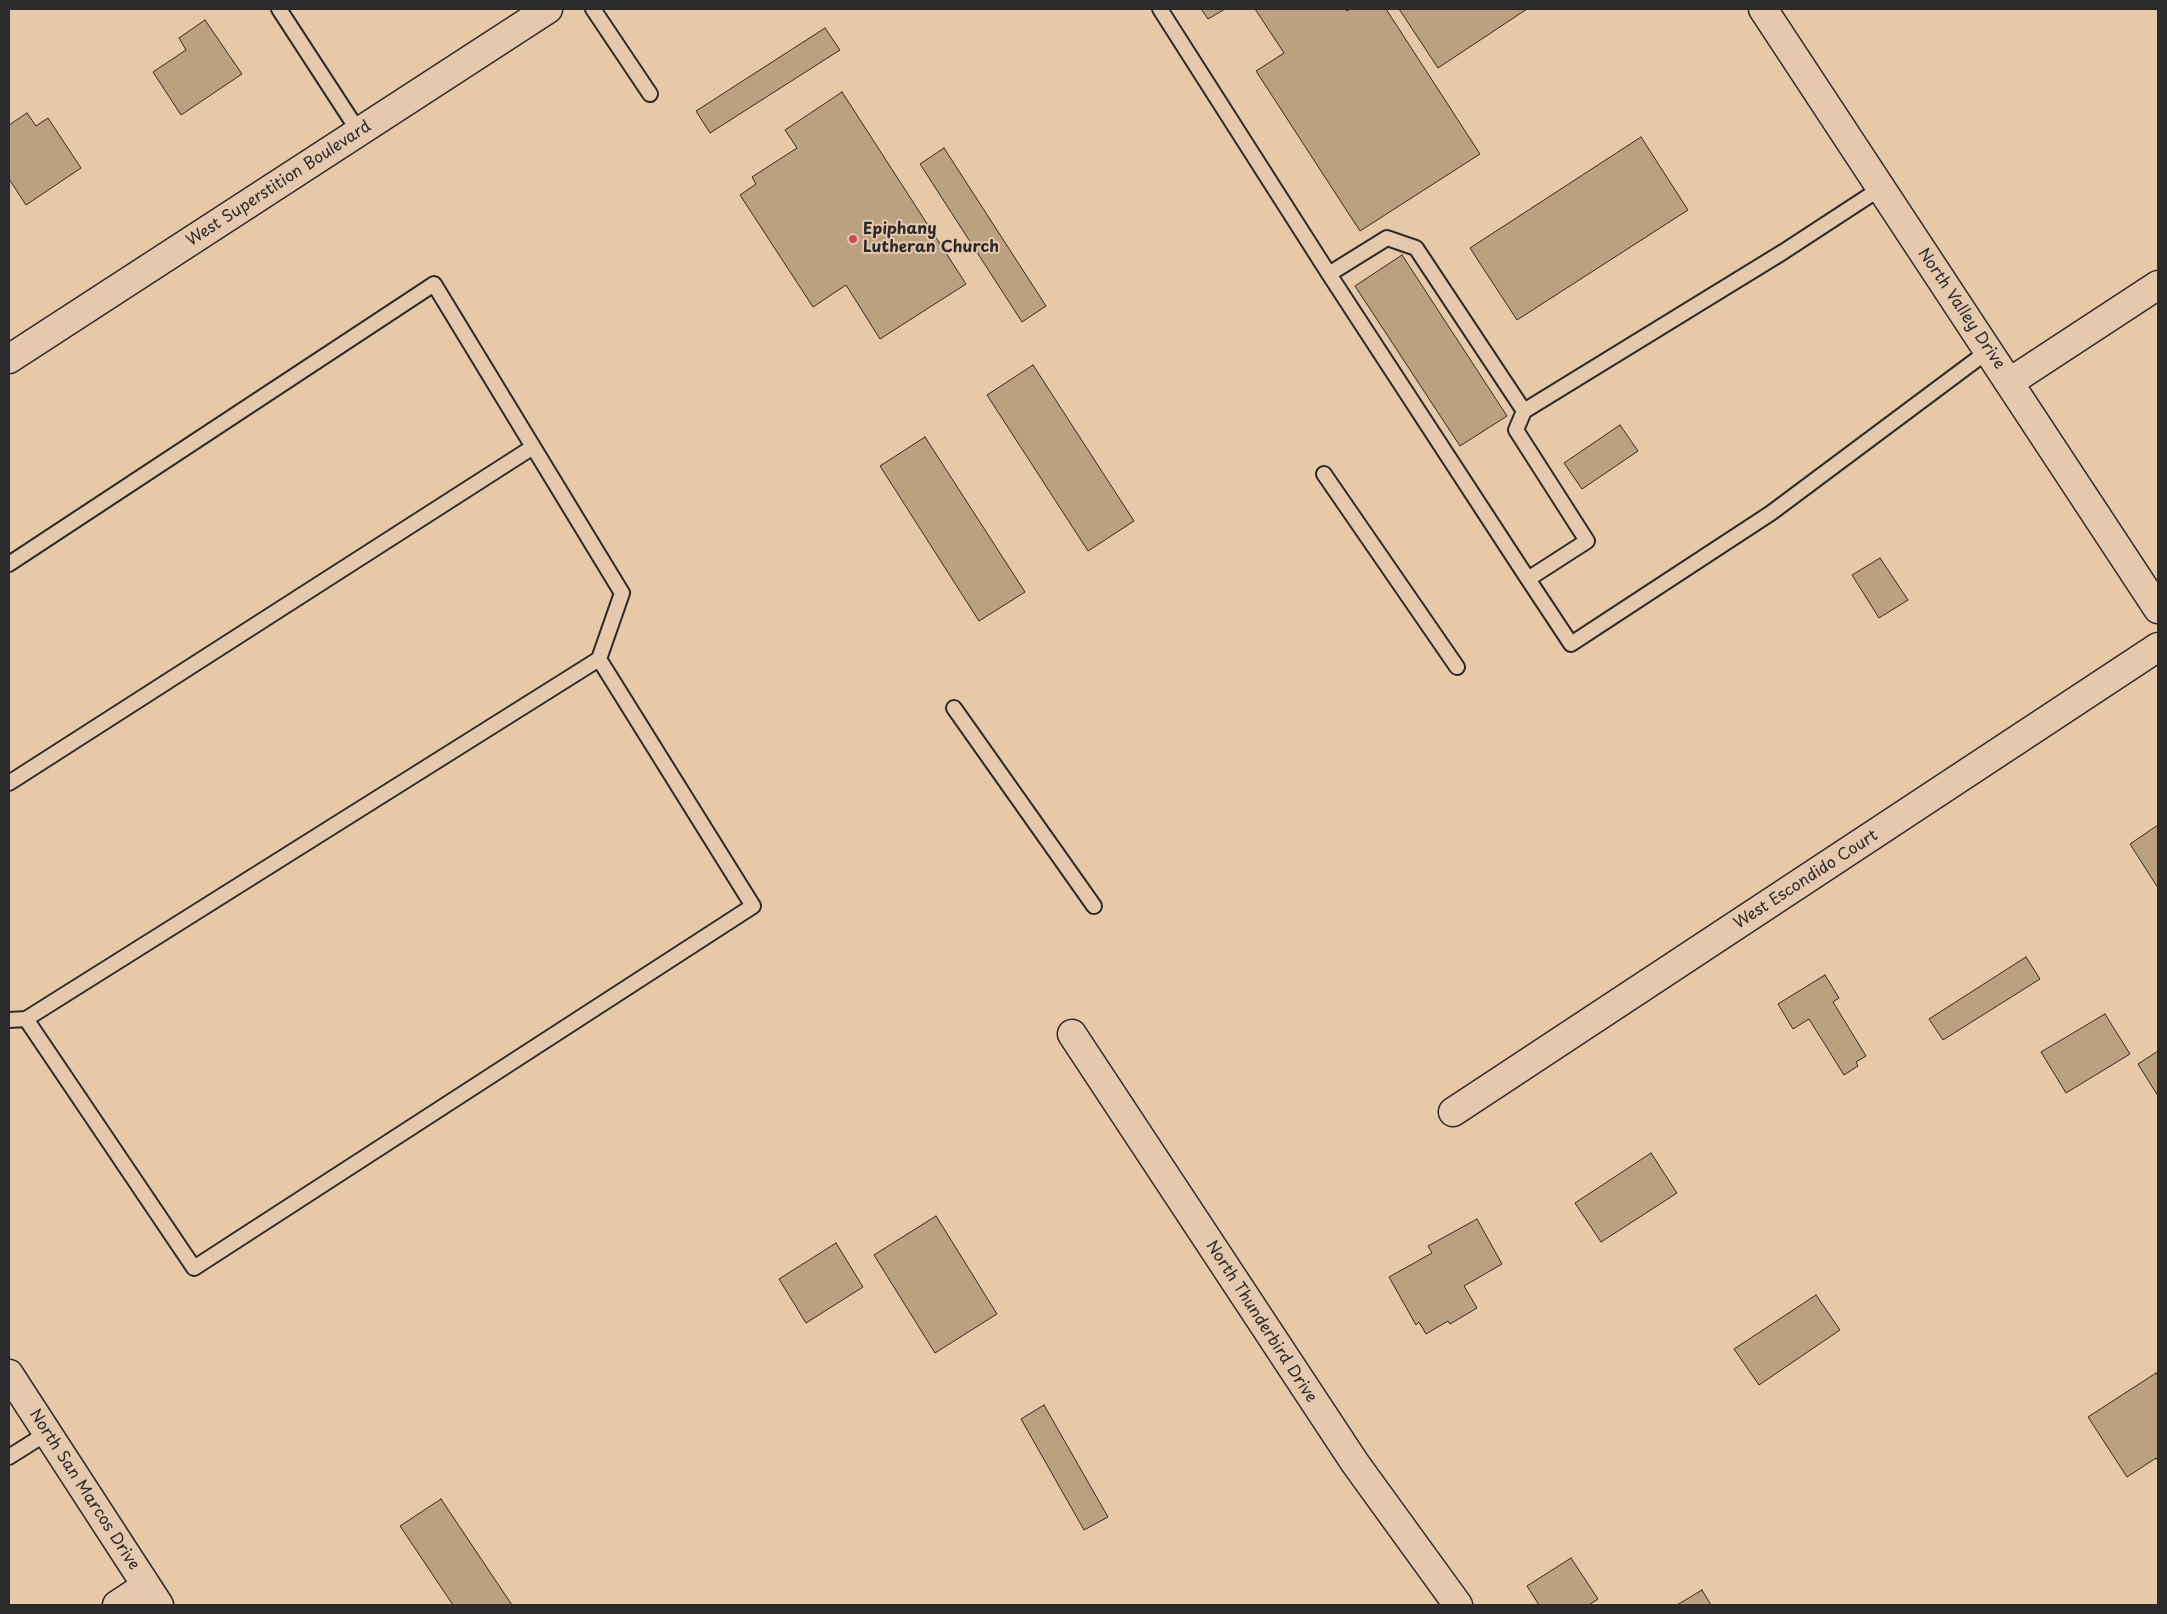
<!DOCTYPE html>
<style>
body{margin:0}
#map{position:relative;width:2167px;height:1614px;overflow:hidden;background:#e7c8a7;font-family:"Playpen Sans",sans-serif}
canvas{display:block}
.frame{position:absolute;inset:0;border:10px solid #2b2b2b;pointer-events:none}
</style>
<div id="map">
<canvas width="2167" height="1614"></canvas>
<div class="frame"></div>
</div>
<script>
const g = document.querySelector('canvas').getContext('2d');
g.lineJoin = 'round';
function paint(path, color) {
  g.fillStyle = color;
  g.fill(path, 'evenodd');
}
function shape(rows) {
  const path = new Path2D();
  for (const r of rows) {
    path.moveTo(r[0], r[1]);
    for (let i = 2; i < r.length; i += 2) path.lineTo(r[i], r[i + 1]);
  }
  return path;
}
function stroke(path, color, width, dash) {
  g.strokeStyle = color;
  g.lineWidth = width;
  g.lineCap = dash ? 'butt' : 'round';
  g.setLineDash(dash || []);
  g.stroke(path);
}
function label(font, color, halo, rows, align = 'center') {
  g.font = font + ' "Playpen Sans",sans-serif';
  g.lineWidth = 4;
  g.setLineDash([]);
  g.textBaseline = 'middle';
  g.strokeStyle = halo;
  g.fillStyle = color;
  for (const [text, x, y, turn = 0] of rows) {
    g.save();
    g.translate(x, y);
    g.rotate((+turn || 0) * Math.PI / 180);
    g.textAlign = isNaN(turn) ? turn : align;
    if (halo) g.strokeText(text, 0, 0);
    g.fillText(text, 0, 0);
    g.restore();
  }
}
const building = shape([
 [1201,9,1225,9,1208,19,1201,9],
 [1255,9,1345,9,1347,11,1350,9,1386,9,1480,154,1360,231,1256,71,1284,53,1255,9],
 [1399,9,1527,9,1438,68,1399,9],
 [205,20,242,74,181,115,153,72,186,50,179,38,205,20],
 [825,28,840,50,710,133,696,111,825,28],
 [842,92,966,284,880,339,846,285,813,307,740,195,756,184,752,177,797,148,785,130,842,92],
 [27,113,36,126,48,118,81,168,26,205,9,179,9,125,27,113],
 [1641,137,1688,210,1517,320,1470,248,1641,137],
 [944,148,1046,306,1022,322,920,164,944,148],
 [1402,255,1507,416,1460,446,1355,286,1402,255],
 [1033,365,1134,521,1088,551,987,395,1033,365],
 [1620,425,1638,451,1582,489,1564,463,1620,425],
 [925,437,1025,592,979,621,880,466,925,437],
 [1880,558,1908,600,1879,618,1852,575,1880,558],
 [2158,825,2158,888,2130,844,2158,825],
 [2026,957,2040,979,1943,1040,1929,1019,2026,957],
 [1825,975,1839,998,1833,1002,1866,1056,1856,1062,1858,1066,1844,1075,1809,1019,1793,1029,1778,1004,1825,975],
 [2105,1014,2130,1054,2066,1093,2041,1052,2105,1014],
 [2158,1051,2158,1096,2138,1064,2158,1051],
 [1651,1153,1677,1193,1601,1242,1575,1203,1651,1153],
 [936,1216,997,1314,935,1353,874,1255,936,1216],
 [1477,1219,1502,1264,1464,1286,1477,1308,1450,1324,1448,1321,1426,1334,1419,1322,1416,1325,1389,1277,1432,1253,1428,1246,1477,1219],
 [836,1243,863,1287,806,1323,779,1279,836,1243],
 [1816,1295,1840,1330,1759,1385,1734,1349,1816,1295],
 [2156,1373,2158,1376,2158,1461,2156,1458,2127,1477,2088,1417,2156,1373],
 [1044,1405,1108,1517,1084,1530,1021,1419,1044,1405],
 [441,1499,512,1605,453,1605,400,1526,441,1499],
 [1571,1558,1598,1599,1589,1605,1539,1605,1527,1586,1571,1558],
 [1702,1590,1711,1605,1677,1605,1702,1590]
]);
paint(building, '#bba17f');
stroke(building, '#2b2b2b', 1);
const service = shape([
 [279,9,359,132],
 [593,9,650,94],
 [1160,9,1329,274,1528,579,1587,541,1516,430,1524,411,1416,248,1387,238,1329,274],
 [1524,411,1783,252,1881,188],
 [1324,474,1457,667],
 [9,564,434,284,622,593,599,659,26,1019,9,1020],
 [1528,579,1571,644,1771,513,1988,351],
 [954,708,1094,906],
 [9,783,533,447],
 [26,1019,194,1268,753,906,599,659],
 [9,1457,47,1433]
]);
const minor = shape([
 [1763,9,2158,609],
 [2010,382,2158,285],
 [1072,1034,1355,1463,1458,1605],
 [1453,1112,2158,647],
 [9,1374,159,1605],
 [117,1605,146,1586]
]);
const secondary = shape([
 [9,359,548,9]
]);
stroke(service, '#2b2b2b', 18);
stroke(minor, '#2b2b2b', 31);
stroke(secondary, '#2b2b2b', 31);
stroke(service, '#e6c9ad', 14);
stroke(minor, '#e6c9ad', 28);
stroke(secondary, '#e6c9ad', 28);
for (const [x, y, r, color] of [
 [853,239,5,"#d1495b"]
]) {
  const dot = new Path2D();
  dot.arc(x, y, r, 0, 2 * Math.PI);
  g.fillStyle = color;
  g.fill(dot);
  stroke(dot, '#e6c9ad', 2);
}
label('16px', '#2b2b2b', '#e6c9ad', [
 ["West Superstition Boulevard",279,184,-33],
 ["North Valley Drive",1961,309,56],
 ["West Escondido Court",1806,880,-33],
 ["North Thunderbird Drive",1261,1322,57],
 ["North San Marcos Drive",84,1490,57]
]);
label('bold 16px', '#2b2b2b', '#e6c9ad', [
 ["Epiphany",863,230],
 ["Lutheran Church",863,248]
], 'left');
</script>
